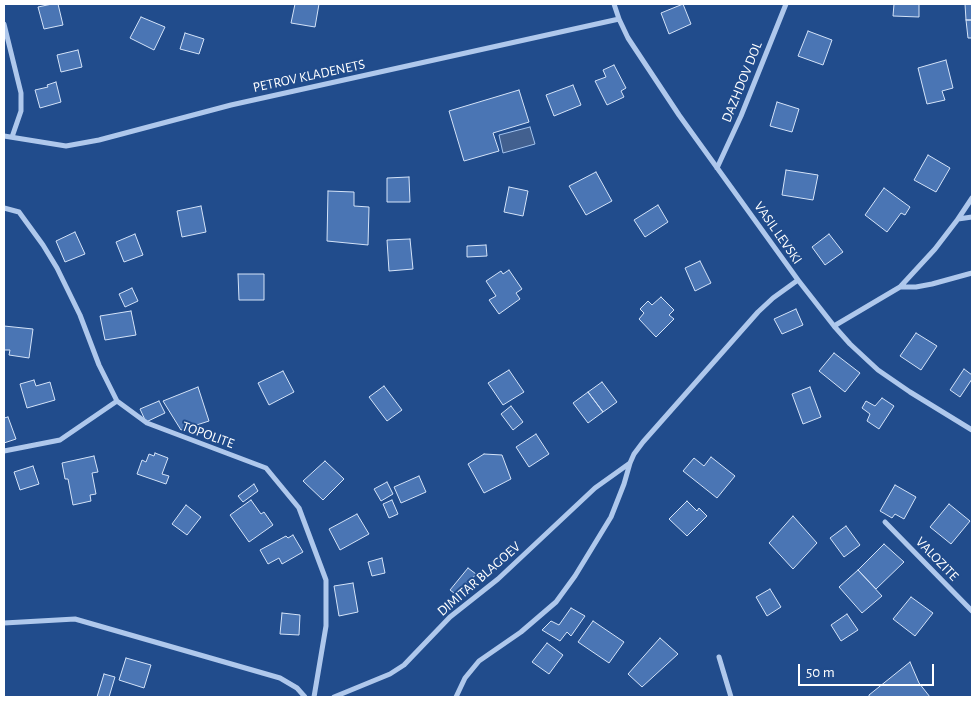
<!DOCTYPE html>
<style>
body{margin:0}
#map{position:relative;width:976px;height:701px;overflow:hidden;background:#214c8c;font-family:"Alegreya Sans",sans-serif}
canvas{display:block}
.frame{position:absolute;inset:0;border:5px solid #fff;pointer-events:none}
.scale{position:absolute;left:798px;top:664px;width:136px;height:22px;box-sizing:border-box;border:2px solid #fff;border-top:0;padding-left:6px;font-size:15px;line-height:18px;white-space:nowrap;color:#fff;-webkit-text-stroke:4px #214c8c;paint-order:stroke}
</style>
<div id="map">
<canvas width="976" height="701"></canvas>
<div class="frame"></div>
<div class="scale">50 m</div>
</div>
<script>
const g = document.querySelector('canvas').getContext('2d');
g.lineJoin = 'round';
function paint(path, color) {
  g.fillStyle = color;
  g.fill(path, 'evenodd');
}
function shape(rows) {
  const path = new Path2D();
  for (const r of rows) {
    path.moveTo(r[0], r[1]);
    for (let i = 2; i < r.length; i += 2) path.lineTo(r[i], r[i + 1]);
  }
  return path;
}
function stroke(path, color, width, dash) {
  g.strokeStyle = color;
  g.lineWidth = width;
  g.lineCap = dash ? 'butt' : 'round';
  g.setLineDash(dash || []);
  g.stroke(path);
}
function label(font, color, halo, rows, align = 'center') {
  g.font = font + ' "Alegreya Sans",sans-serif';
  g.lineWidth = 4;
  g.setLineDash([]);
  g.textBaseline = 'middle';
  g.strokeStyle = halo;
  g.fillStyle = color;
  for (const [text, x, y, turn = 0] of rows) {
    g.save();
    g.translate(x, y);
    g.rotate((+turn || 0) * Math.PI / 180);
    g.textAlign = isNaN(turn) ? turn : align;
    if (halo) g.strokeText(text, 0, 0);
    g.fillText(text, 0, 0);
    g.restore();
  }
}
const water = shape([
 [530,127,535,144,503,153,499,135,530,127]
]);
paint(water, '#42608f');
stroke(water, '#a2c2ed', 1);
const building = shape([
 [52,4,58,4,63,25,44,29,38,7,52,4],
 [295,4,319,4,315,27,291,23,295,4],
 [683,4,691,24,669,34,661,13,683,4],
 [894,4,919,4,919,17,893,16,894,4],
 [965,4,972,4,972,20,966,20,965,4],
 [141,17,165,27,154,50,130,38,141,17],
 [966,20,972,20,972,38,968,38,966,20],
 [808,31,832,40,823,65,798,56,808,31],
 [185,33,204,39,199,54,180,49,185,33],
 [78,50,82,67,61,72,57,55,78,50],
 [946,60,953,88,942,91,945,100,927,104,918,68,946,60],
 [614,65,626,88,621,91,624,97,607,105,595,81,606,77,603,70,614,65],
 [56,82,61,102,40,108,35,90,48,87,47,85,56,82],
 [573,85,581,105,554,116,546,95,573,85],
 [519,90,529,122,493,133,499,151,464,161,449,111,519,90],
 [777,102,799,109,792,132,770,126,777,102],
 [928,155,950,168,936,192,914,180,928,155],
 [786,170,818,175,813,200,782,195,786,170],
 [596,172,612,201,586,215,569,186,596,172],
 [409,177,410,202,387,202,387,178,409,177],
 [509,187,528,191,523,216,504,212,509,187],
 [884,188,910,207,905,215,901,213,887,232,865,215,884,188],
 [328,191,354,192,354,206,369,207,368,245,327,241,328,191],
 [658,205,668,222,645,237,634,220,658,205],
 [201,206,206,232,182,237,177,211,201,206],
 [75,232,85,254,65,262,56,241,75,232],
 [135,234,143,255,124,262,116,242,135,234],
 [829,234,843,252,825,265,812,247,829,234],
 [410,239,413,269,389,271,387,240,410,239],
 [486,245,487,256,467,257,467,246,486,245],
 [700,261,711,283,695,291,685,268,700,261],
 [509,270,522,289,516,293,520,299,499,314,489,300,496,296,486,281,501,271,503,274,509,270],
 [238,274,264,274,264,300,239,300,238,274],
 [132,288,138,301,125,307,119,294,132,288],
 [661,297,674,310,669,315,674,319,656,337,639,319,644,313,640,309,648,301,652,305,661,297],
 [796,309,803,325,782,334,774,319,796,309],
 [131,311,136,335,105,340,100,316,131,311],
 [4,326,33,329,29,358,9,355,10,350,4,350,4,326],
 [916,333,937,346,921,370,900,356,916,333],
 [834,353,860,373,845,392,819,371,834,353],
 [964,369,972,375,972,379,960,397,950,390,964,369],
 [509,370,524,392,503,405,488,383,509,370],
 [283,371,294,392,269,405,258,383,283,371],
 [34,380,36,386,50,382,55,400,27,408,20,384,34,380],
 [602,382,617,402,603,412,588,392,602,382],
 [384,386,402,410,387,421,369,397,384,386],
 [198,387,209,421,181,430,163,401,198,387],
 [810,387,821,417,803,424,792,394,810,387],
 [588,392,603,412,588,423,573,403,588,392],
 [882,398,894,406,879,429,867,421,870,414,862,408,866,401,875,406,882,398],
 [159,401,165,413,146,422,140,409,159,401],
 [511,406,523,422,513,430,501,414,511,406],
 [8,417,16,439,4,443,4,418,8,417],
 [536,434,549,454,529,467,516,447,536,434],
 [155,453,168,458,162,474,169,476,166,484,137,474,142,460,146,462,149,454,154,456,155,453],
 [484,454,502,455,511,479,484,493,468,464,484,454],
 [94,456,98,472,92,473,96,494,90,495,91,501,73,505,68,479,65,479,62,463,94,456],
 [711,457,735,476,717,498,683,471,694,458,704,466,711,457],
 [325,461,344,479,323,500,303,481,325,461],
 [33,466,39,484,20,490,14,472,33,466],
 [419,476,426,492,401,503,394,487,419,476],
 [387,482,393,494,381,501,374,489,387,482],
 [254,484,258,491,243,502,238,496,254,484],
 [895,485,916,497,904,519,895,514,892,518,880,511,895,485],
 [251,500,261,514,264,512,273,525,249,542,230,515,251,500],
 [392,500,398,514,389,518,383,504,392,500],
 [687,501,697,511,699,508,707,516,687,536,669,519,687,501],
 [949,504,970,521,951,544,930,527,949,504],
 [186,505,201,517,187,535,172,524,186,505],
 [357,514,369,534,340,550,329,529,357,514],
 [793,516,817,543,793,569,769,543,793,516],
 [846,526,860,545,844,557,830,538,846,526],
 [293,535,303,552,282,564,279,558,268,564,260,550,286,536,288,538,293,535],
 [884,544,904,562,876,589,858,570,884,544],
 [382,558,385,573,372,576,368,562,382,558],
 [468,568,476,574,458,596,450,590,468,568],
 [858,570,882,596,862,613,839,587,858,570],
 [353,583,358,612,339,616,334,586,353,583],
 [770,589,781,607,767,616,756,597,770,589],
 [911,597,933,613,915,636,893,619,911,597],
 [571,608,585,616,571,636,567,632,560,641,542,630,551,621,559,625,571,608],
 [282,613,300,615,299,635,280,634,282,613],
 [847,614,858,630,841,641,831,625,847,614],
 [593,621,624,642,609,663,578,642,593,621],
 [660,638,678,654,642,687,628,674,660,638],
 [547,643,563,655,549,674,532,662,547,643],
 [126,658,151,665,144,688,119,680,126,658],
 [910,662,919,683,930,697,869,697,869,695,910,662],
 [104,674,115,677,109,697,97,697,104,674]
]);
paint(building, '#4a75b4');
stroke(building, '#d4e3f8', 1);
stroke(shape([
 [614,4,619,19,628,38,679,115,798,280,834,326,850,344,878,370,910,392,972,430],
 [4,24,21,93,21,111,12,137],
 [4,136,66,146,99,140,231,105,619,19],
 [717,168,741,116,786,4],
 [4,208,19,212,43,245,57,268,80,315,99,365,117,401,147,423,266,468,299,508,326,580,326,626,314,697],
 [958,219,972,217],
 [901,287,916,287,932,284,972,273],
 [834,326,900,287,935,249,958,219,972,198],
 [4,451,60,440,117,401],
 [885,522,972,611],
 [4,623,75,619,280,678,297,688,305,697],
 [719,657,731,697],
 [334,697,390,674,404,665,450,617,498,579,595,488,630,463],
 [456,697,465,678,479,661,521,632,556,602,575,576,611,517,624,484,630,463,634,454,643,442,758,312,773,298,798,280]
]), '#afc8ec', 5);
label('14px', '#fff', '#214c8c', [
 ["PETROV KLADENETS",309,76,-12],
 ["DAZHDOV DOL",742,82,-68],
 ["VASIL LEVSKI",778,233,55],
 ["TOPOLITE",208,435,20],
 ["VALOZITE",937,559,46],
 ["DIMITAR BLAGOEV",479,579,-41]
]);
</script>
